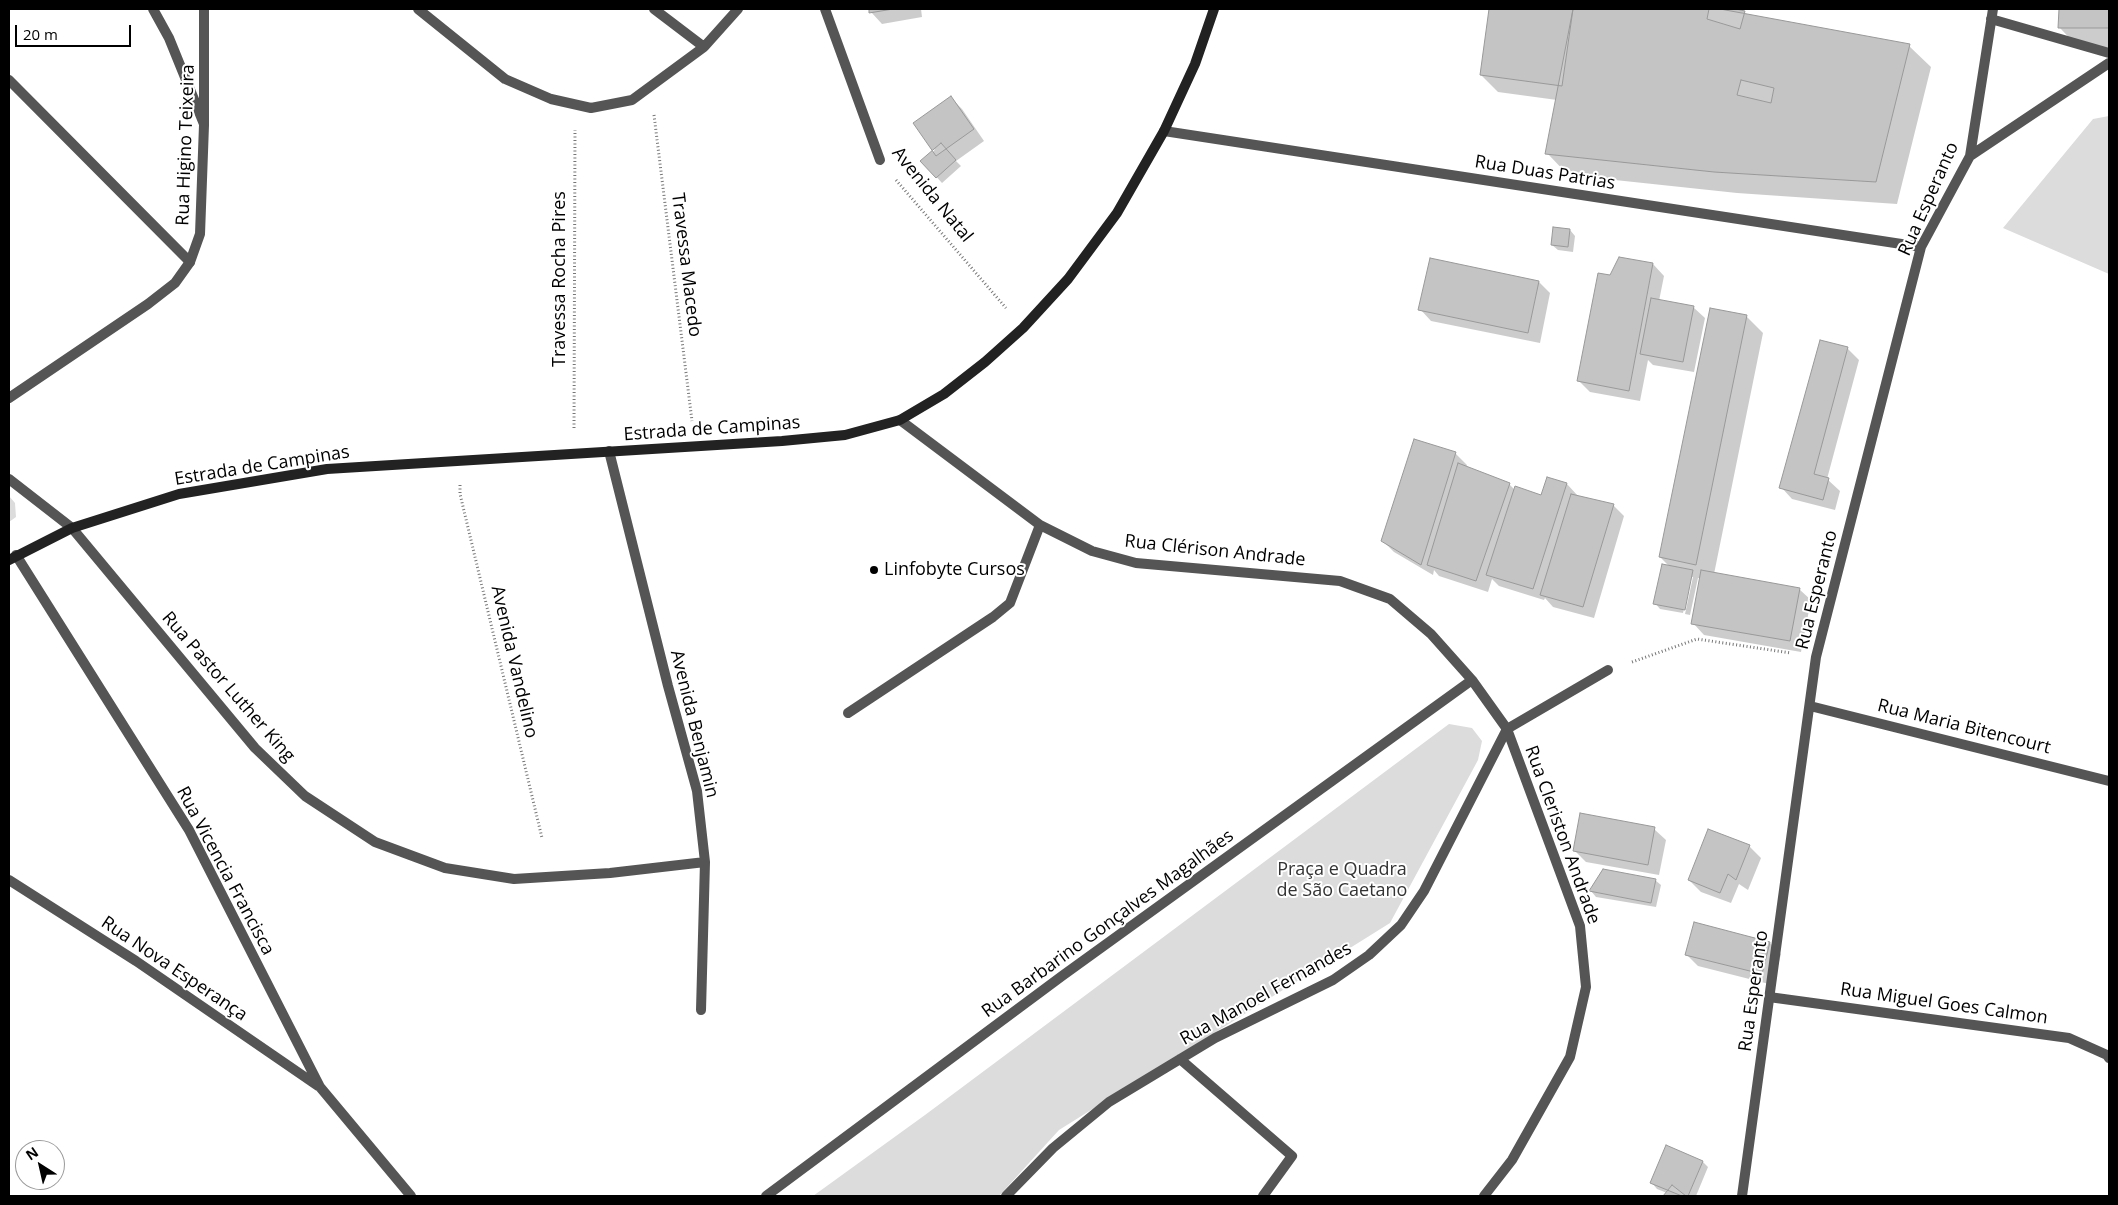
<!DOCTYPE html>
<meta charset="utf-8">
<style>
body{margin:0}
#map{position:relative;width:2118px;height:1205px;overflow:hidden;background:#fff;font-family:"Open Sans",sans-serif}
canvas{display:block}
.frame{position:absolute;inset:0;border:10px solid #000;pointer-events:none}
.north{position:absolute;left:15px;top:1140px;width:50px;height:50px;box-sizing:border-box;background:#fff;border:1px solid #999;border-radius:50%;rotate:325deg;font-size:14px;font-weight:700;line-height:20px;text-align:center;color:#000}
.north::after{content:'';display:block;margin:auto;width:18px;height:22px;background:#000;clip-path:polygon(50% 0,100% 100%,50% 72%,0 100%)}
.scale{position:absolute;left:15px;top:25px;width:116px;height:22px;box-sizing:border-box;border:2px solid #000;border-top:0;padding-left:6px;font-size:15px;line-height:18px;white-space:nowrap;color:#000;-webkit-text-stroke:4px #fff;paint-order:stroke}
</style>
<div id="map">
<canvas width="2118" height="1205"></canvas>
<div class="frame"></div>
<div class="north">N</div>
<div class="scale">20 m</div>
</div>
<script>
const g = document.querySelector('canvas').getContext('2d');
g.lineJoin = 'round';
function paint(path, color) {
  g.fillStyle = color;
  g.fill(path, 'evenodd');
}
function shape(rows) {
  const path = new Path2D();
  for (const r of rows) {
    path.moveTo(r[0], r[1]);
    for (let i = 2; i < r.length; i += 2) path.lineTo(r[i], r[i + 1]);
  }
  return path;
}
function stroke(path, color, width, dash) {
  g.strokeStyle = color;
  g.lineWidth = width;
  g.lineCap = dash ? 'butt' : 'round';
  g.setLineDash(dash || []);
  g.stroke(path);
}
function label(font, color, halo, rows, align = 'center') {
  g.font = font + ' "Open Sans",sans-serif';
  g.lineWidth = 4;
  g.setLineDash([]);
  g.textBaseline = 'middle';
  g.strokeStyle = halo;
  g.fillStyle = color;
  for (const [text, x, y, turn = 0] of rows) {
    g.save();
    g.translate(x, y);
    g.rotate((+turn || 0) * Math.PI / 180);
    g.textAlign = isNaN(turn) ? turn : align;
    if (halo) g.strokeText(text, 0, 0);
    g.fillText(text, 0, 0);
    g.restore();
  }
}
paint(shape([
 [2109,116,2109,274,2003,228,2093,119],
 [9,496,15,503,16,517,9,522],
 [1449,724,1472,728,1482,741,1478,760,1390,923,1059,1130,999,1196,813,1196,925,1115]
]), '#dcdcdc');
paint(shape([
 [870,9,921,9,922,17,882,24,871,12],
 [1490,9,1731,9,1747,15,1909,46,1931,67,1897,204,1737,193,1568,175,1547,153,1557,100,1498,92,1481,75],
 [2060,9,2109,9,2109,49,2081,50,2060,28],
 [951,98,962,109,984,141,956,161,961,166,942,183,922,161,934,151],
 [1570,230,1575,236,1573,252,1558,250,1552,245],
 [1653,264,1664,276,1659,301,1693,307,1705,318,1694,372,1653,365,1648,360,1640,401,1590,392,1579,381,1611,276],
 [1539,282,1550,293,1540,343,1431,321,1420,309],
 [1746,316,1763,333,1714,574,1799,589,1811,600,1801,652,1704,635,1693,623,1701,578,1698,578,1690,615,1685,614,1693,577,1691,577,1683,613,1660,609,1655,603,1670,567,1660,557],
 [1848,349,1859,360,1827,479,1840,491,1835,510,1792,499,1781,487],
 [1415,441,1456,454,1467,465,1466,468,1509,484,1515,490,1542,496,1567,484,1578,496,1613,505,1624,516,1594,618,1553,607,1545,598,1544,600,1499,586,1492,579,1488,592,1439,576,1434,570,1433,575,1394,552,1383,541],
 [1654,829,1666,840,1659,875,1586,862,1575,851],
 [1749,846,1761,858,1748,890,1739,884,1731,903,1701,892,1689,880],
 [1655,880,1661,885,1656,907,1596,897,1591,891],
 [1770,943,1781,954,1773,985,1698,966,1687,955],
 [1703,1162,1708,1167,1696,1196,1664,1196,1667,1193,1657,1189,1652,1183]
]), '#0003');
const building = shape([
 [869,9,893,9,869,13,869,9],
 [1489,9,1573,9,1562,86,1480,75,1489,9],
 [1573,9,1720,9,1910,44,1876,182,1714,172,1545,154,1573,9],
 [1709,9,1736,9,1745,11,1740,29,1707,19,1709,9],
 [2059,9,2109,9,2109,28,2058,28,2059,9],
 [1741,80,1774,88,1771,103,1737,95,1741,80],
 [951,96,974,129,936,156,913,123,951,96],
 [941,143,956,160,936,178,920,161,941,143],
 [1553,227,1570,229,1568,247,1551,245,1553,227],
 [1619,257,1653,263,1629,391,1577,381,1598,273,1610,275,1619,257],
 [1430,258,1539,281,1528,333,1418,310,1430,258],
 [1651,298,1694,306,1683,362,1640,354,1651,298],
 [1710,308,1747,315,1696,565,1659,557,1710,308],
 [1820,340,1848,347,1814,474,1829,478,1823,500,1779,488,1820,340],
 [1414,439,1456,452,1421,565,1381,541,1414,439],
 [1458,463,1510,483,1476,581,1427,565,1458,463],
 [1547,477,1567,483,1533,589,1486,575,1515,486,1541,495,1547,477],
 [1571,494,1614,504,1583,607,1540,595,1571,494],
 [1662,564,1693,570,1685,610,1653,604,1662,564],
 [1701,570,1800,588,1790,641,1691,624,1701,570],
 [1580,813,1655,827,1648,865,1573,851,1580,813],
 [1708,829,1750,845,1736,880,1728,874,1720,893,1688,880,1708,829],
 [1603,869,1656,879,1651,903,1589,891,1603,869],
 [1694,922,1770,942,1762,974,1685,955,1694,922],
 [1666,1145,1703,1161,1688,1196,1682,1196,1650,1183,1666,1145],
 [1672,1185,1686,1196,1663,1196,1672,1185]
]);
paint(building, '#c4c4c4');
stroke(building, '#999', 1);
stroke(shape([
 [654,115,692,421],
 [896,180,1006,308],
 [574,428,575,130],
 [460,485,460,494,542,838],
 [1632,662,1697,639,1791,653]
]), '#777', 3, [1, 2.5]);
stroke(shape([
 [153,9,169,38,204,124],
 [418,9,505,79,551,99,591,108,632,100,704,47,738,9],
 [654,9,704,47],
 [825,9,880,160],
 [1991,19,2109,53],
 [9,80,190,262],
 [1164,131,1921,247],
 [1970,156,2109,63],
 [900,420,1040,525,1092,551,1136,563,1340,581,1390,599,1431,634,1472,680,1507,729,1580,926,1586,987,1570,1057,1512,1160,1484,1196],
 [609,451,668,686,697,791,705,862,701,1010],
 [72,528,255,748,305,796,375,842,445,868,514,879,610,873,705,862],
 [16,555,189,830,320,1087,411,1196],
 [1810,706,2109,781],
 [848,713,993,617,1010,603,1040,525],
 [1507,729,1608,670],
 [9,880,136,961,318,1086],
 [1769,997,2069,1038,2107,1055,2109,1058],
 [1180,1059,1292,1156,1263,1196],
 [766,1196,1062,976,1472,680],
 [1006,1196,1053,1148,1109,1102,1215,1038,1333,980,1369,955,1401,925,1424,891,1507,729],
 [1742,1196,1816,657,1921,247,1970,156,1993,9]
]), '#555', 10);
stroke(shape([
 [9,398,148,304,175,283,190,262,200,234,204,125,204,9],
 [9,479,72,528]
]), '#555', 10);
stroke(shape([
 [9,560,72,528,179,494,327,469,782,441,845,435,900,420,944,394,985,362,1023,328,1068,279,1117,213,1164,131,1195,64,1214,9]
]), '#222', 10);
for (const [x, y, r, color] of [
 [874,570,5,"#000"]
]) {
  const dot = new Path2D();
  dot.arc(x, y, r, 0, 2 * Math.PI);
  g.fillStyle = color;
  g.fill(dot);
  stroke(dot, '#fff', 2);
}
label('18px', '#000', '#fff', [
 ["Rua Higino Teixeira",186,145,-88],
 ["Rua Duas Patrias",1545,173,9],
 ["Avenida Natal",932,195,51],
 ["Rua Esperanto",1929,199,-66],
 ["Travessa Macedo",686,265,83],
 ["Travessa Rocha Pires",560,279,-90],
 ["Estrada de Campinas",712,429,-4],
 ["Estrada de Campinas",262,466,-9],
 ["Rua Clérison Andrade",1215,551,6],
 ["Rua Esperanto",1817,590,-76],
 ["Avenida Vandelino",514,662,77],
 ["Rua Pastor Luther King",228,687,49],
 ["Avenida Benjamin",694,724,76],
 ["Rua Maria Bitencourt",1964,727,14],
 ["Rua Cleriston Andrade",1562,835,70],
 ["Rua Vicencia Francisca",225,871,62],
 ["Rua Barbarino Gonçalves Magalhães",1108,924,-36],
 ["Rua Nova Esperança",174,969,34],
 ["Rua Esperanto",1754,991,-82],
 ["Rua Manoel Fernandes",1266,994,-29],
 ["Rua Miguel Goes Calmon",1944,1004,8]
]);
label('18px', '#000', '#fff', [
 ["Linfobyte Cursos",884,570]
], 'left');
label('18px', '#333', '#fff', [
 ["Praça e Quadra",1342,870],
 ["de São Caetano",1342,891]
]);
</script>
